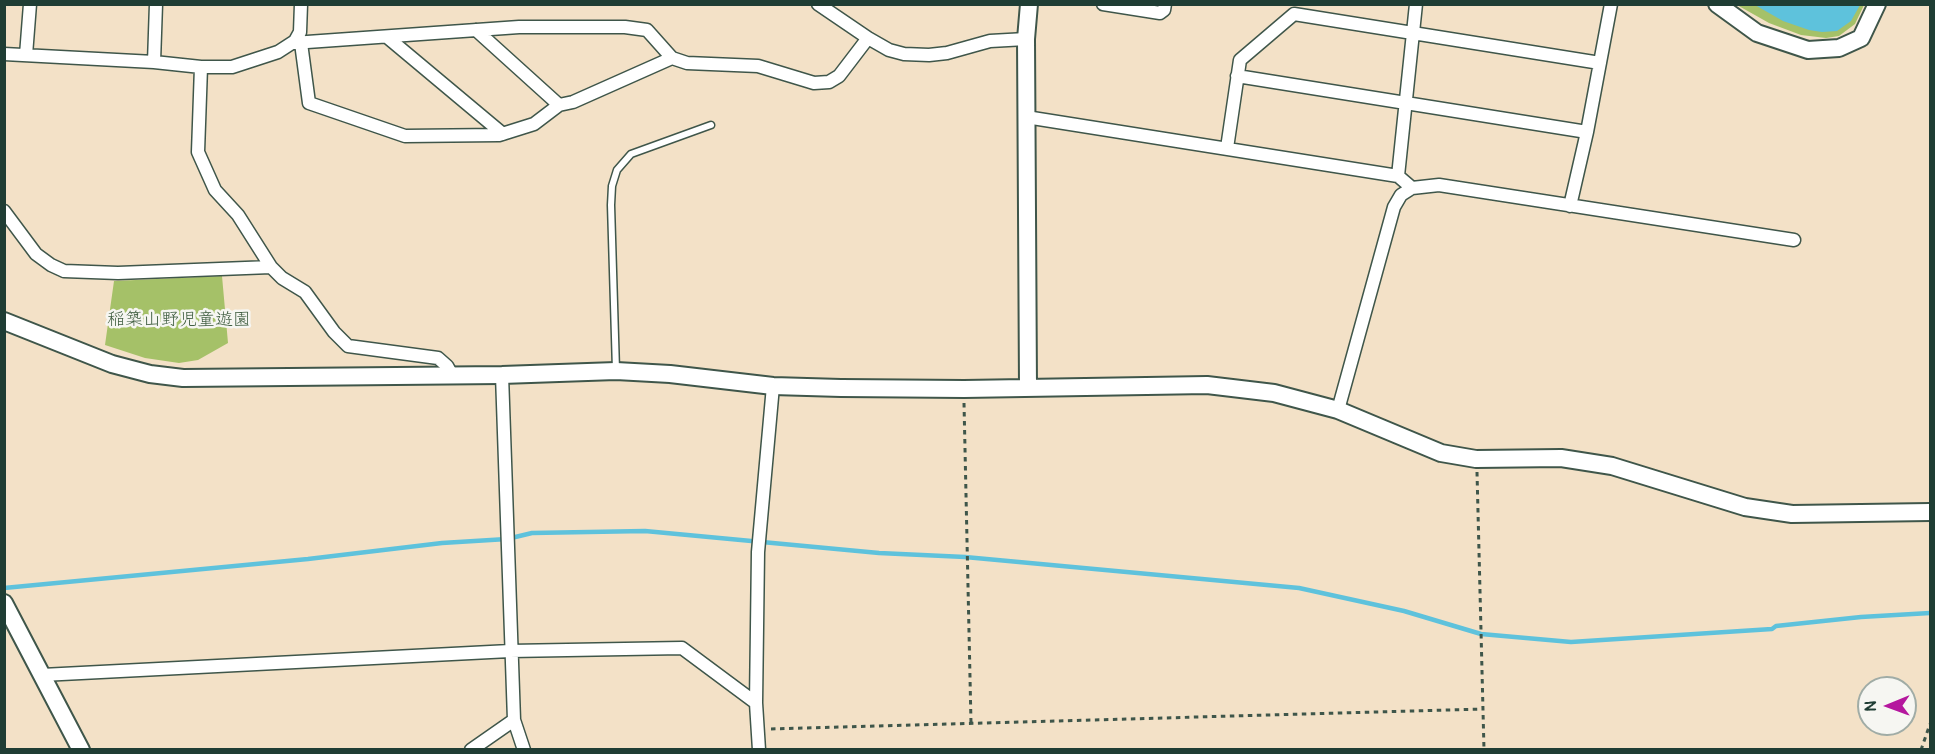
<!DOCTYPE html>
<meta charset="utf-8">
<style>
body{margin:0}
#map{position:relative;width:1935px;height:754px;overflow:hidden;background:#f3e1c7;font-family:Pangolin,sans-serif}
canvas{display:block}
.frame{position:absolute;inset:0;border:6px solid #1f3d34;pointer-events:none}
.north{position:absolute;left:1857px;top:676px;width:60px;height:60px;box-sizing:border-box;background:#f6f6f2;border:2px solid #a0aca6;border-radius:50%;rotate:269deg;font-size:16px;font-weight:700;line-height:24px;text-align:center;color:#1f3d34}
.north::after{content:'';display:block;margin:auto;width:21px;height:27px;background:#b5179e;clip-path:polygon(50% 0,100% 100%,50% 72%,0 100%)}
</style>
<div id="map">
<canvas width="1935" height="754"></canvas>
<div class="frame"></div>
<div class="north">N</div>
</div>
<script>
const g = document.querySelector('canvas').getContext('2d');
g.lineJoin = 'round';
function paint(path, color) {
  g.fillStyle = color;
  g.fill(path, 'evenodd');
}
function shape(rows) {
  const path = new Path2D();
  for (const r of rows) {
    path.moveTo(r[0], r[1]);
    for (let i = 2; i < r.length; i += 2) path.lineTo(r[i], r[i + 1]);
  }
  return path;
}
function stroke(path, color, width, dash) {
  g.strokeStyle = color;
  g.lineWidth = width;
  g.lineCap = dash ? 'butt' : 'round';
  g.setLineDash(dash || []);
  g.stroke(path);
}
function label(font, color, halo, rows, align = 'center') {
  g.font = font + ' Pangolin,"Klee One",sans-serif';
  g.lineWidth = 5;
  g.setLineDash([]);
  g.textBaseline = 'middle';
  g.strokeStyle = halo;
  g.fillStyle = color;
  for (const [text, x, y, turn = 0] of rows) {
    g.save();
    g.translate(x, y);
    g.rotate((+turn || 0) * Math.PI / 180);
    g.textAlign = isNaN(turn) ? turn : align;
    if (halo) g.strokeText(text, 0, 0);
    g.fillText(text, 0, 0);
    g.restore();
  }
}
paint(shape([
 [1737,5,1864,5,1855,24,1839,36,1826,38,1801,35,1769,23],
 [222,276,228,343,198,360,179,363,145,358,105,345,114,281]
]), '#a5c168');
paint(shape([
 [1755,5,1860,5,1851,21,1837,31,1822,32,1809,30,1783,21]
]), '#5ec2dc');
stroke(shape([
 [4,588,308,559,442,543,507,539,532,533,645,531,879,553,965,557,1299,588,1404,611,1481,634,1571,642,1772,629,1776,626,1861,617,1930,613]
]), '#5ec2dc', 4.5);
const lane = shape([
 [616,370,611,205,612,186,617,170,631,154,711,125]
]);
const street = shape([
 [818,4,868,38,889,50,904,54,929,55,947,53,990,41,1026,39],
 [1103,4,1160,13,1164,10,1165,4],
 [476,30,559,105],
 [387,37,503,134],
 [293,43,519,27,625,27,647,30,672,58,687,63,758,66,814,83,829,82,839,76,868,38],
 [301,43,309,103,405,136,499,135,534,124,559,105,573,102,672,58],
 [4,54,154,62,201,67,232,67,278,52,295,41,300,32,301,4],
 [26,55,30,4],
 [154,62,156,4],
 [201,67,198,152,215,190,238,215,271,267,282,278,305,292,334,332,348,346,438,358,447,366,452,375],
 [1237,76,1587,132],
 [1026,117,1398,176,1412,188],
 [1227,148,1240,60,1294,14,1600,63],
 [1398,176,1416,4],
 [1570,206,1587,132,1611,4],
 [4,211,36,254,51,265,64,271,118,273,271,267],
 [502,375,514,720,524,750],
 [1338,410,1394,207,1401,195,1412,188,1439,185,1794,240],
 [42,675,510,651,682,648,756,703,759,750],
 [756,703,758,552,773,386],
 [471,750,514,720]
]);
const secondary = shape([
 [1717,4,1757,33,1808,50,1839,48,1861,38,1877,4],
 [4,321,112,364,150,374,183,378,502,375,616,371,670,374,773,386,841,388,964,389,1207,385,1274,393,1338,410,1441,453,1476,459,1561,458,1612,466,1745,507,1792,514,1930,512],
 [1028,387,1026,39,1029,4],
 [4,603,81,750]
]);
stroke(lane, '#3f564a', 9);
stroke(street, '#3f564a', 15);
stroke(secondary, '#3f564a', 20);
stroke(shape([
 [964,403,971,723],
 [1477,472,1484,750],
 [771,729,1483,709],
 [1921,750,1930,724]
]), '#3f564a', 3, [4.5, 4.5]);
stroke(lane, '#fff', 6);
stroke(street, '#fff', 12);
stroke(secondary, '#fff', 16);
label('18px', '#405e41', '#f6f6f2', [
 ["稲築山野児童遊園",179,320]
]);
</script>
